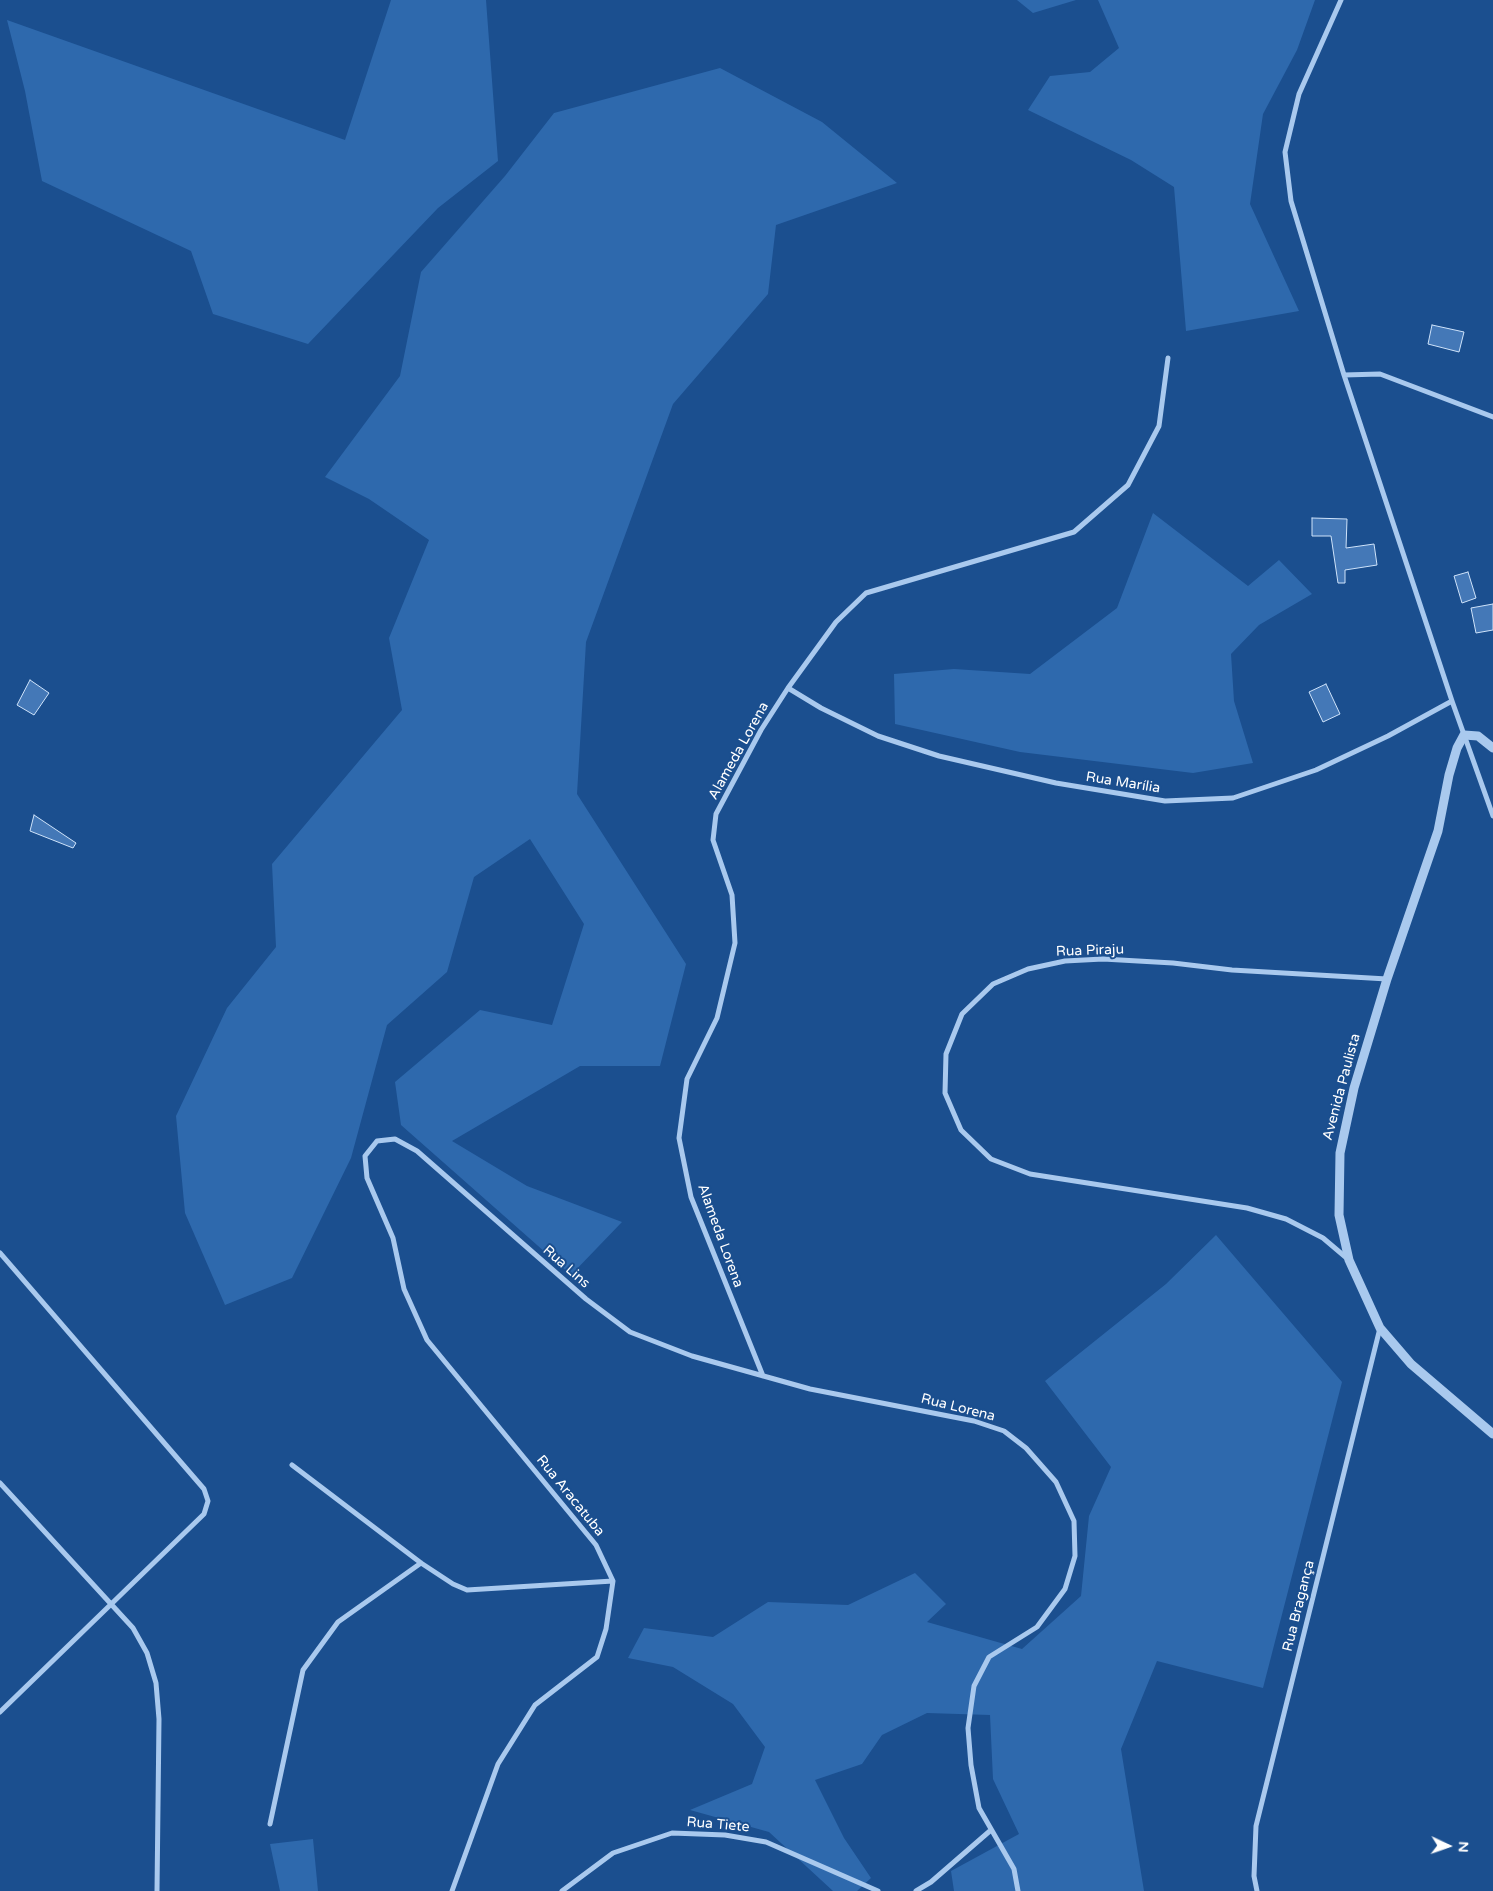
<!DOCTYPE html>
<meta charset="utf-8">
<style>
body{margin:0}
#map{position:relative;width:1493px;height:1891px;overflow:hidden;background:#1b4f8f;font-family:"Varela Round",sans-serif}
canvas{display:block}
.north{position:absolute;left:1423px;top:1821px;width:50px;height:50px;-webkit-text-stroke:4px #1b4f8f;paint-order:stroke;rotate:93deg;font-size:14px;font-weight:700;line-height:20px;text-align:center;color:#fff}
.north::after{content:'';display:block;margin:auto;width:18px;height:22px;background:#fff;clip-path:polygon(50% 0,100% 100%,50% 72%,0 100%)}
</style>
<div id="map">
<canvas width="1493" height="1891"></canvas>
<div class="north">N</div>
</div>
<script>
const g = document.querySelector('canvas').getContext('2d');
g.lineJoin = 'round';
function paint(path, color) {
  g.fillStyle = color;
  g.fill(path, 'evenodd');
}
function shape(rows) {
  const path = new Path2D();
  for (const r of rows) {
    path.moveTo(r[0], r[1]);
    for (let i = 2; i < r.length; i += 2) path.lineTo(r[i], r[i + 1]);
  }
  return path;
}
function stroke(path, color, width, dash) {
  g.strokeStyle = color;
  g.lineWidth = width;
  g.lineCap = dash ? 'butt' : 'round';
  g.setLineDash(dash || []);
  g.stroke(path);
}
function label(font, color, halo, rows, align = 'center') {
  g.font = font + ' "Varela Round",sans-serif';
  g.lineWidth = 4;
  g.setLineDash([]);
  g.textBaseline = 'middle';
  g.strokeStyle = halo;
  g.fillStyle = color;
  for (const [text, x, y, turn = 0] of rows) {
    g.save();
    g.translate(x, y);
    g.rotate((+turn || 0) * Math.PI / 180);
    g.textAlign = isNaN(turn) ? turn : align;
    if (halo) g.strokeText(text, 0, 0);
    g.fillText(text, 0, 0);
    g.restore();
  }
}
paint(shape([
 [391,0,486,0,498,161,438,208,308,344,213,314,191,251,42,181,25,91,7,20,345,140],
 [1017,0,1076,0,1033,13],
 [1098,0,1315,0,1297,50,1263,114,1250,204,1299,311,1186,331,1174,187,1131,160,1028,110,1050,76,1090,72,1119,48],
 [720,68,822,122,897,183,776,225,768,294,673,404,586,642,577,794,686,964,660,1066,580,1066,452,1141,527,1186,622,1222,571,1275,401,1125,395,1082,480,1010,552,1025,584,924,530,839,474,877,447,972,387,1025,351,1158,292,1278,225,1305,185,1213,176,1116,227,1008,276,947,272,864,402,710,389,638,429,540,369,499,325,477,400,376,421,272,505,176,554,113],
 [1153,513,1248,586,1279,560,1312,594,1259,625,1231,654,1234,701,1253,763,1193,773,1020,752,895,724,894,674,954,669,1030,674,1117,608],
 [1216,1235,1342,1382,1263,1688,1157,1661,1121,1749,1144,1891,954,1891,951,1871,1019,1834,993,1779,990,1715,927,1713,882,1735,862,1764,815,1780,844,1838,871,1878,857,1891,833,1891,769,1832,690,1810,752,1784,765,1747,733,1704,673,1667,628,1658,644,1628,713,1637,768,1602,848,1605,915,1573,946,1604,927,1622,1022,1649,1081,1596,1089,1516,1111,1467,1045,1381,1166,1284],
 [313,1839,318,1891,280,1891,270,1844]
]), '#2e69ad');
const building = shape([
 [1432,325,1464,332,1459,352,1428,344,1432,325],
 [1312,518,1347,519,1346,548,1374,544,1377,565,1345,570,1345,583,1338,583,1331,536,1312,536,1312,518],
 [1468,572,1476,598,1462,603,1454,576,1468,572],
 [1493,604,1493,630,1476,633,1471,608,1493,604],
 [30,680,49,693,34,715,17,705,30,680],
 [1326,684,1340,714,1323,722,1309,692,1326,684],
 [34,815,76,843,73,848,30,831,34,815]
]);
paint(building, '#4478b7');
stroke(building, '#cfe3fa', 1);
stroke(shape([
 [1341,0,1299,94,1285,152,1291,201,1344,375,1452,701,1493,816],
 [1344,375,1380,374,1493,417],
 [788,688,821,708,878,736,939,756,1056,783,1165,801,1233,798,1316,770,1388,736,1452,701],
 [0,1253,204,1489,208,1501,204,1514,0,1712],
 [1349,1260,1323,1238,1286,1219,1247,1208,1030,1174,991,1159,961,1130,945,1093,946,1054,962,1014,993,984,1028,969,1065,961,1103,959,1173,963,1232,970,1387,979],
 [763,1376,691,1197,679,1138,687,1079,717,1018,735,943,732,895,713,840,716,814,761,730,788,688,836,622,866,593,1074,532,1128,485,1159,426,1168,358],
 [292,1465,421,1563,453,1584,467,1590,613,1581],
 [0,1483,133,1628,147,1653,156,1683,159,1719,157,1891],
 [270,1824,303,1670,338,1622,421,1563],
 [452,1891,498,1764,535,1705,597,1657,606,1629,613,1581,596,1545,427,1340,404,1289,393,1238,367,1178,365,1156,377,1141,395,1139,417,1151,586,1299,630,1332,692,1356,810,1389,974,1421,1004,1431,1026,1448,1056,1482,1074,1521,1075,1556,1065,1589,1037,1627,989,1657,974,1686,968,1728,971,1765,979,1808,1014,1869,1018,1891],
 [562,1891,613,1853,672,1833,725,1835,766,1842,878,1891],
 [916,1891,931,1882,991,1830],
 [1257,1891,1254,1876,1256,1826,1380,1328]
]), '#a9c9ee', 5);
stroke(shape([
 [1493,748,1478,736,1464,735,1457,748,1449,775,1438,831,1387,979,1354,1088,1340,1153,1339,1215,1349,1260,1380,1328,1411,1364,1493,1434]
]), '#a9c9ee', 9);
label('14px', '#fff', '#1b4f8f', [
 ["Alameda Lorena",739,751,-61],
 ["Rua Marília",1123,783,9],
 ["Rua Piraju",1090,951,-2],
 ["Avenida Paulista",1342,1087,-75],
 ["Alameda Lorena",720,1236,70],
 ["Rua Lins",566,1267,41],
 ["Rua Lorena",958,1408,14],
 ["Rua Aracatuba",570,1496,51],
 ["Rua Bragança",1299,1606,-76],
 ["Rua Tiete",718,1825,5]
]);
</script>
